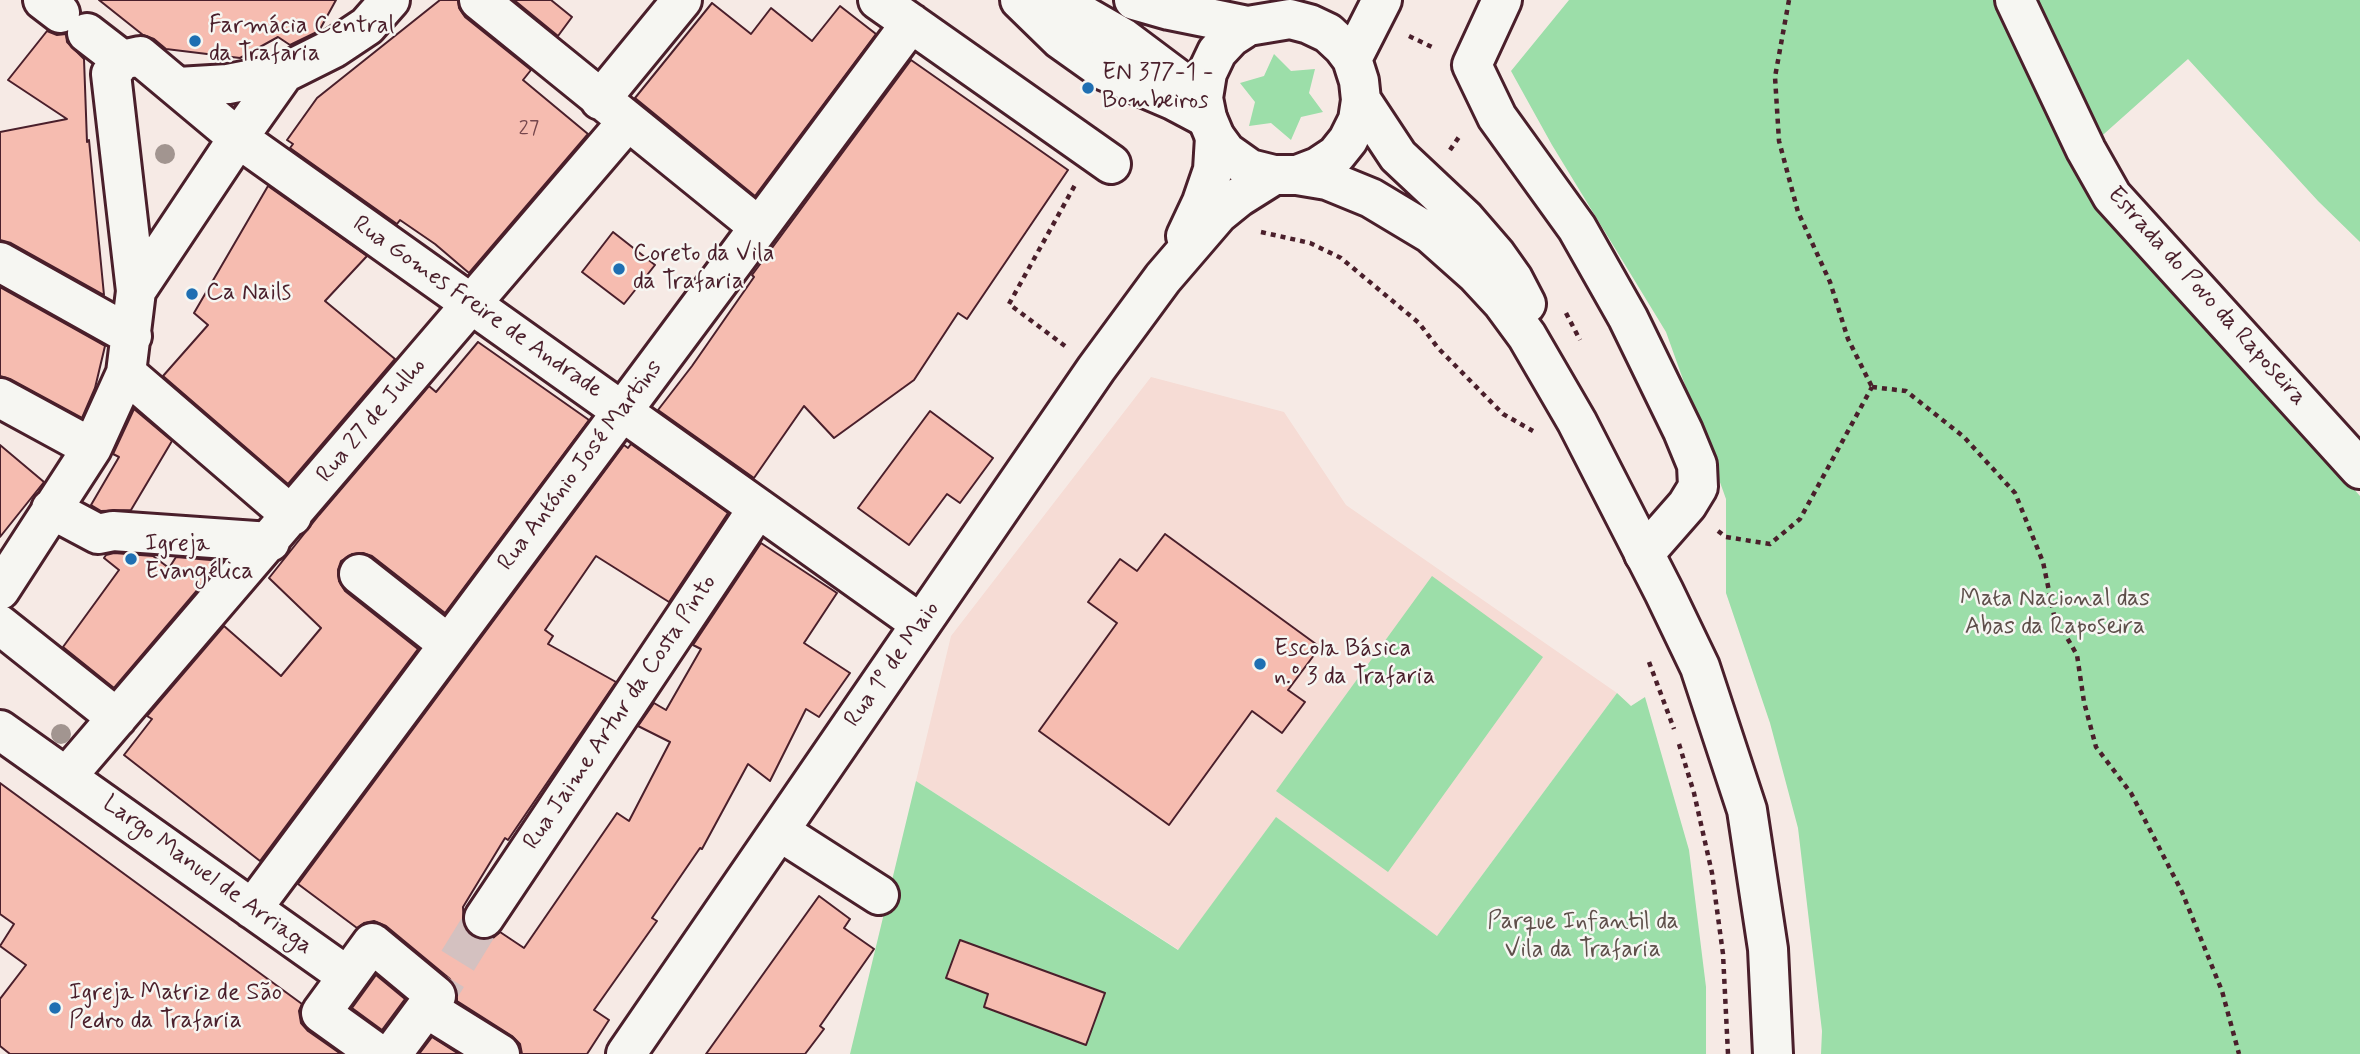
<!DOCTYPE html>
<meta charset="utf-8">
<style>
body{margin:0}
canvas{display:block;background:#f6eae5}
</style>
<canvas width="2360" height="1054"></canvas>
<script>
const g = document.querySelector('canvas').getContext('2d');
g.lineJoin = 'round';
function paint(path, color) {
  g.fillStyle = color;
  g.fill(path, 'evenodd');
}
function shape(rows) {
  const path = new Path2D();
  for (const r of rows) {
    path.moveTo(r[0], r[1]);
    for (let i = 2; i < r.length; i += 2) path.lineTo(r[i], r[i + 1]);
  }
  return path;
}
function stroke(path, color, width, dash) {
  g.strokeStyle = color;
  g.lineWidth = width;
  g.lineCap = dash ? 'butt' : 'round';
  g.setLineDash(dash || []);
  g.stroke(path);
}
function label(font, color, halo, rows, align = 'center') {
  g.font = font + ' Mynerve,sans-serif';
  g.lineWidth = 5;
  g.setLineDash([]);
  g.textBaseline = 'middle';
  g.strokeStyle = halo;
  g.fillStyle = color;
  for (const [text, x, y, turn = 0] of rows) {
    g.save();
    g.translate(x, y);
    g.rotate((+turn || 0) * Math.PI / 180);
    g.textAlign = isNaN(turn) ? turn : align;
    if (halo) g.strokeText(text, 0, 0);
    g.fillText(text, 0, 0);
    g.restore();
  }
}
paint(shape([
 [1151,377,1284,412,1346,505,1617,693,1437,936,1276,818,1179,950,916,781,951,636]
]), '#f6dcd5');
paint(shape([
 [1569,0,2360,0,2360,242,2318,201,2188,59,2086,150,2084,148,2072,168,2360,496,2360,1054,1821,1054,1822,1031,1798,828,1770,723,1726,593,1726,499,1666,332,1552,145,1511,71],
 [1274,54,1291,71,1315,69,1309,93,1323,112,1301,117,1291,140,1271,123,1249,126,1255,102,1240,83,1264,76],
 [1432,576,1543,657,1388,872,1276,791],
 [1617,693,1631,706,1645,697,1689,850,1706,987,1706,1054,850,1054,916,781,1178,950,1276,817,1437,936]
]), '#9cdea9');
const building = shape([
 [99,0,336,0,319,31,290,45,278,37,240,58,166,49,154,39,143,35,99,0],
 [440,0,458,0,459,8,465,17,531,70,523,80,588,134,469,273,435,244,400,220,397,224,290,148,293,144,287,140,317,98,440,0],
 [514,0,551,0,572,17,558,36,514,0],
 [712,3,751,34,771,8,812,41,840,6,876,34,755,196,635,98,712,3],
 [47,31,57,35,66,34,67,42,84,59,87,142,89,140,104,295,11,243,0,240,0,132,67,119,8,80,47,31],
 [911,60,1068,170,967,319,958,313,914,380,834,438,804,406,754,478,658,410,692,366,754,277,752,275,911,60],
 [268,186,367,256,325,301,395,359,288,484,163,376,208,325,194,313,268,186],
 [613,232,655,265,624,304,582,272,613,232],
 [0,287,105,346,95,388,82,418,10,379,0,376,0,287],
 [478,342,589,420,445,613,372,556,363,553,352,554,341,561,338,570,339,581,345,591,418,649,260,861,124,755,152,719,147,716,224,626,281,676,321,628,269,578,319,515,429,386,436,392,478,342],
 [134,409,172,441,131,510,101,511,91,505,119,457,113,454,134,409],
 [930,411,993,458,960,503,947,494,909,545,858,508,930,411],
 [631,444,728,513,669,602,596,556,545,630,553,636,548,644,616,682,508,840,505,838,463,907,464,927,471,936,483,940,493,938,500,932,524,948,617,813,629,821,670,742,638,726,654,703,666,710,701,649,693,645,761,543,837,593,804,643,850,673,819,717,806,709,770,781,748,764,702,849,700,848,652,918,657,921,594,1010,609,1020,587,1054,522,1054,520,1044,512,1036,457,1001,457,989,450,979,386,926,374,921,364,923,357,928,298,884,624,445,628,448,631,444],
 [0,445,44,482,0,537,0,445],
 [1165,534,1320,647,1288,690,1305,702,1282,733,1252,711,1169,825,1039,731,1117,623,1088,602,1120,559,1137,571,1165,534],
 [114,553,153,556,169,568,176,557,222,561,114,688,63,647,119,570,104,558,106,555,114,553],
 [0,783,302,1004,299,1011,301,1023,308,1031,341,1054,10,1054,0,1046,0,999,26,965,0,946,14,924,0,914,0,783],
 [819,896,850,919,844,928,874,949,820,1026,824,1029,805,1054,706,1054,819,896],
 [960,940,1105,993,1086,1045,984,1007,988,994,946,978,960,940],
 [376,975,405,999,382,1030,352,1008,376,975],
 [432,1037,459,1054,419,1054,432,1037]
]);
paint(building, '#f6bcb0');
stroke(building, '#4a1f2b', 2);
stroke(shape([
 [426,1008,436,996,484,918]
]), '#d4c1c0', 38, [38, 19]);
const minor = shape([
 [43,0,60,13],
 [479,0,759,227],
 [878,0,1111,164],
 [1020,0,1060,39,1105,71,1173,100,1207,118],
 [1502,0,1472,65,1497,117,1577,228,1628,318,1683,431,1697,465,1698,487,1687,505,1644,554],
 [2015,0,2086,150,2112,196,2360,469],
 [87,33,122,60],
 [284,73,238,138,921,624],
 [178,87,228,84,284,73,334,48,367,26,390,0],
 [600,100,682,0],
 [1186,236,1202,202,1213,170,1215,137],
 [0,262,132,336],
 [126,373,292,516],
 [0,398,92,448],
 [51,509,98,534,113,531,270,542],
 [359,574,448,644],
 [0,590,92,448,126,373,136,291,111,74,122,60,140,56,238,138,136,291],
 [0,625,117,718],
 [0,730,347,976],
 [67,776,627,122],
 [779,831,879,895],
 [252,909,911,23],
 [484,918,758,508],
 [378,1054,321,1013,372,943,436,996],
 [392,1054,426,1008,500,1054],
 [626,1054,1096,369,1163,278,1218,214,1239,197,1274,175]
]);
const major = shape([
 [1057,0,1123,38,1203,98],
 [1134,0,1169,10,1248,26,1290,19,1309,24,1328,33,1343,47,1352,59,1359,81,1361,100,1358,120,1348,140,1336,155,1318,167,1297,175],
 [1248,26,1231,37,1217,52,1207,73,1203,98,1207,118,1215,137,1226,152,1250,169,1274,175,1297,175,1327,180,1371,198,1431,234,1476,274,1502,302,1527,336,1577,422,1664,592,1700,667,1747,810,1768,949,1773,1054],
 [1352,59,1382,0],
 [1361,100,1398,156,1464,218,1496,255,1513,279,1526,304]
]);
stroke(minor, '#4a1f2b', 44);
stroke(major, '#4a1f2b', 44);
stroke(shape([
 [1789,0,1775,77,1779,141,1798,212,1830,282,1848,339,1872,387],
 [1409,36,1436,49],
 [1450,150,1461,134],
 [1261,232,1310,243,1341,258,1419,323,1438,348,1503,414,1533,431],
 [1566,313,1580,340],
 [1065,346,1009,304,1075,185],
 [1872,387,1906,391,1964,437,2015,493,2043,562,2054,615,2077,655,2084,702,2096,747,2131,793,2182,892,2222,991,2239,1054],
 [1718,531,1726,537,1770,544,1800,519,1872,387],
 [1649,662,1674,729],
 [1679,744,1694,793,1712,873,1723,954,1728,1054]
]), '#4a1f2b', 4.5, [5, 5]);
stroke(minor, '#f6f6f2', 38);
stroke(major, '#f6f6f2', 38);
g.fillStyle = '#a29590';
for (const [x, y] of [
 [165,154],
 [61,734]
]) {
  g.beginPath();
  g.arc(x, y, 10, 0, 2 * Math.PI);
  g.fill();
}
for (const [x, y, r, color] of [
 [195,41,7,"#1f6fb2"],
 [1088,88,7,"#1f6fb2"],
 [619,269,7,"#1f6fb2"],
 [192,294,7,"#1f6fb2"],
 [131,559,7,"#1f6fb2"],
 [1260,664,7,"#1f6fb2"],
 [55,1008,7,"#1f6fb2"]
]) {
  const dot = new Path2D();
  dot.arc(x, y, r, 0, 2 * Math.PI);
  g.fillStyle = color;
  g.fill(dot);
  stroke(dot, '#f6f6f2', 2.5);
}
label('21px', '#75464c', null, [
 ["27",529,130]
]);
label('24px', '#4a1f2b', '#f6f6f2', [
 ["Farmácia Central",209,27],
 ["da Trafaria",209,55],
 ["EN 377-1 -",1102,74],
 ["Bombeiros",1102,102],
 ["Coreto da Vila",633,255],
 ["da Trafaria",633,283],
 ["Ca Nails",206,294],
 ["Igreja",145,545],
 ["Evangélica",145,573],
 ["Escola Básica",1274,650],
 ["n.º 3 da Trafaria",1274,678],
 ["Igreja Matriz de São",69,994],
 ["Pedro da Trafaria",69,1022]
], 'left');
label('24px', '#4a1f2b', '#f6f6f2', [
 ["Estrada do Povo da Raposeira",2206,297,48],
 ["Rua Gomes Freire de Andrade",477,308,35],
 ["Rua 27 de Julho",372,421,-50],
 ["Rua António José Martins",581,466,-53],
 ["Rua 1º de Maio",893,665,-55],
 ["Rua Jaime Artur da Costa Pinto",621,713,-56],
 ["Largo Manuel de Arriaga",207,876,36]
]);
label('24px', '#5e4f4a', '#f6f6f2', [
 ["Mata Nacional das",2055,600],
 ["Abas da Raposeira",2055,628],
 ["Parque Infantil da",1583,923],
 ["Vila da Trafaria",1583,951]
]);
</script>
